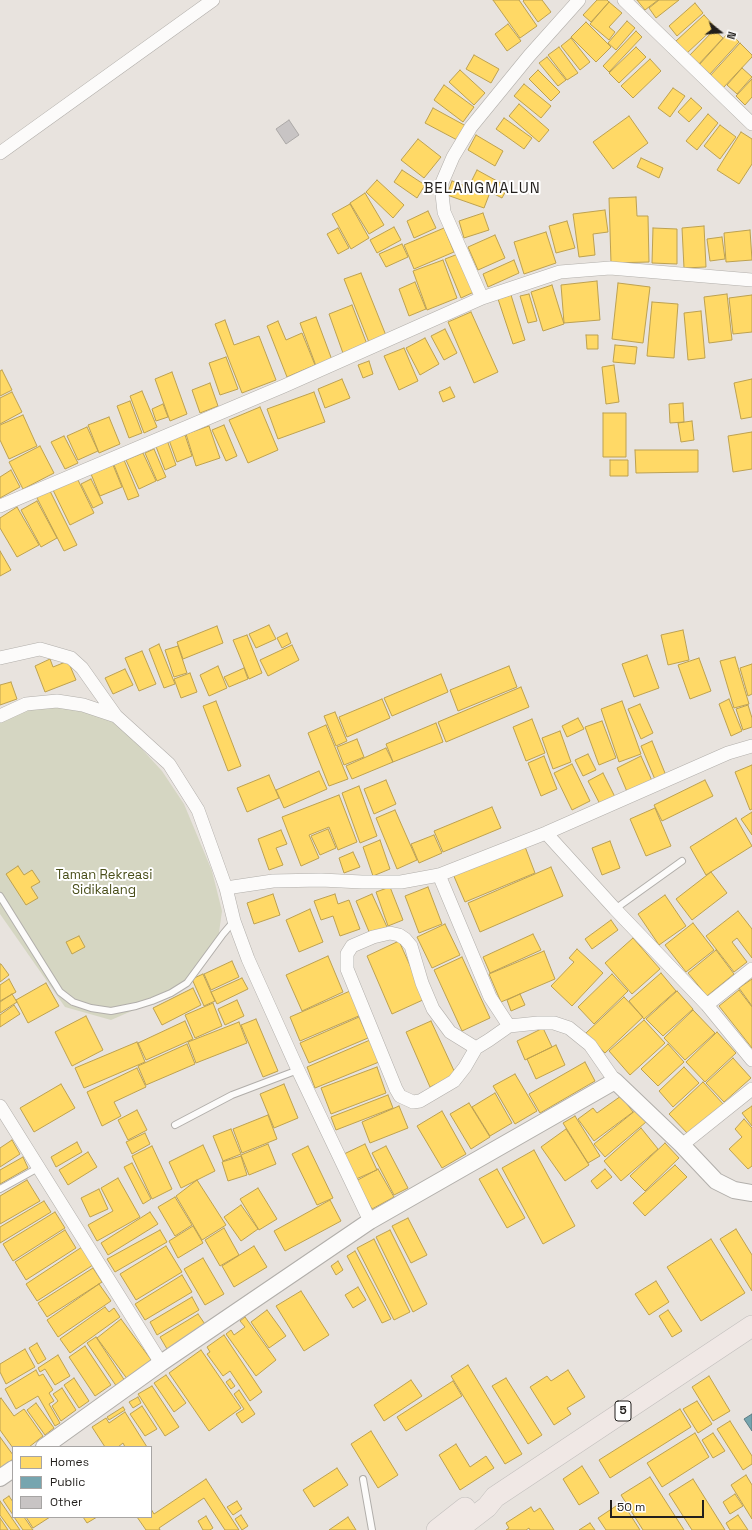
<!DOCTYPE html>
<style>
body{margin:0}
#map{position:relative;width:752px;height:1530px;overflow:hidden;background:#e8e3de;font-family:"Space Grotesk",sans-serif}
canvas{display:block}
.legend{position:absolute;left:12px;top:1446px;width:140px;height:72px;box-sizing:border-box;background:#fff;border:1px solid #a7a5a4;margin:0;padding:5px 7px;list-style:none;font-size:12px;color:#221f1c}
.legend li{display:flex;align-items:center;gap:8px;height:20px}
.legend b{width:20px;border:1px solid #a7a5a4}
.north{position:absolute;left:700px;top:12px;width:40px;height:40px;-webkit-text-stroke:3px #fff;paint-order:stroke;rotate:107deg;font-size:11px;font-weight:700;line-height:16px;text-align:center;color:#221f1c}
.north::after{content:'';display:block;margin:auto;width:14px;height:18px;background:#221f1c;clip-path:polygon(50% 0,100% 100%,50% 72%,0 100%)}
.scale{position:absolute;left:610px;top:1500px;width:94px;height:18px;box-sizing:border-box;border:2px solid #221f1c;border-top:0;padding-left:5px;font-size:12px;line-height:14px;white-space:nowrap;color:#221f1c;-webkit-text-stroke:3px #fff;paint-order:stroke}
</style>
<div id="map">
<canvas width="752" height="1530"></canvas>
<ul class="legend">
<li><b style="height:11px;background:#ffd966"></b>Homes</li>
<li><b style="height:11px;background:#76a5af"></b>Public</li>
<li><b style="height:11px;background:#c8c4c4"></b>Other</li>
</ul>
<div class="north">N</div>
<div class="scale">50 m</div>
</div>
<script>
const g = document.querySelector('canvas').getContext('2d');
g.lineJoin = 'round';
function paint(path, color) {
  g.fillStyle = color;
  g.fill(path, 'evenodd');
}
function shape(rows) {
  const path = new Path2D();
  for (const r of rows) {
    path.moveTo(r[0], r[1]);
    for (let i = 2; i < r.length; i += 2) path.lineTo(r[i], r[i + 1]);
  }
  return path;
}
function stroke(path, color, width, dash) {
  g.strokeStyle = color;
  g.lineWidth = width;
  g.lineCap = dash ? 'butt' : 'round';
  g.setLineDash(dash || []);
  g.stroke(path);
}
function label(font, color, halo, rows, align = 'center') {
  g.font = font + ' "Space Grotesk",sans-serif';
  g.lineWidth = 4;
  g.setLineDash([]);
  g.textBaseline = 'middle';
  g.strokeStyle = halo;
  g.fillStyle = color;
  for (const [text, x, y, turn = 0] of rows) {
    g.save();
    g.translate(x, y);
    g.rotate((+turn || 0) * Math.PI / 180);
    g.textAlign = isNaN(turn) ? turn : align;
    if (halo) g.strokeText(text, 0, 0);
    g.fillText(text, 0, 0);
    g.restore();
  }
}
paint(shape([
 [68,700,109,717,130,736,162,771,184,804,212,871,222,911,217,947,203,965,164,997,111,1020,65,1007,0,914,0,717]
]), '#d5d6c2');
const homes = shape([
 [493,0,519,0,537,26,520,38,493,0],
 [524,0,542,0,551,12,538,22,523,1,524,0],
 [597,0,607,0,609,2,591,22,583,15,597,0],
 [637,0,658,0,645,10,637,0],
 [659,0,679,0,656,18,649,8,659,0],
 [609,2,622,13,609,27,615,32,609,40,590,24,609,2],
 [695,3,703,13,677,36,669,26,695,3],
 [704,15,715,27,687,53,676,41,704,15],
 [627,21,635,28,616,50,608,43,627,21],
 [586,22,611,47,596,62,571,37,586,22],
 [508,24,521,41,507,51,495,34,508,24],
 [714,30,723,38,698,65,689,56,714,30],
 [636,31,642,37,609,72,603,66,636,31],
 [729,32,739,42,710,74,699,65,729,32],
 [571,38,590,62,580,70,561,46,571,38],
 [740,43,752,55,752,57,723,88,710,76,740,43],
 [559,47,578,73,567,80,548,55,559,47],
 [636,47,646,57,619,83,609,73,636,47],
 [474,55,499,69,491,83,466,69,474,55],
 [547,57,566,80,558,86,539,63,547,57],
 [650,59,661,71,633,98,621,86,650,59],
 [742,68,752,77,737,94,727,85,742,68],
 [460,70,485,93,474,105,449,82,460,70],
 [538,70,560,92,551,101,529,79,538,70],
 [752,79,752,97,745,105,736,96,752,79],
 [524,84,551,106,541,118,514,96,524,84],
 [444,85,474,107,463,122,434,100,444,85],
 [673,88,685,96,670,117,658,108,673,88],
 [691,98,702,108,689,122,678,112,691,98],
 [519,104,549,130,539,142,509,116,519,104],
 [433,108,466,126,459,141,425,123,433,108],
 [708,114,718,123,697,150,686,141,708,114],
 [629,116,648,143,613,169,593,142,629,116],
 [504,118,532,138,524,149,496,129,504,118],
 [720,125,736,137,720,159,704,146,720,125],
 [741,132,752,139,752,164,739,184,717,170,741,132],
 [476,135,503,151,495,166,468,150,476,135],
 [418,139,441,157,424,178,401,160,418,139],
 [641,158,663,168,659,178,637,167,641,158],
 [402,170,425,185,417,198,394,182,402,170],
 [477,170,508,187,502,198,471,182,477,170],
 [377,180,404,205,393,218,366,192,377,180],
 [452,181,489,195,484,208,447,195,452,181],
 [365,193,384,225,369,234,350,203,365,193],
 [636,197,637,216,648,216,649,262,611,263,609,198,636,197],
 [350,204,369,238,351,249,332,214,350,204],
 [605,210,608,232,593,234,595,255,579,257,573,214,605,210],
 [428,211,436,228,414,238,407,221,428,211],
 [483,213,489,230,464,238,459,221,483,213],
 [567,221,575,248,556,253,549,226,567,221],
 [704,226,706,267,684,268,682,228,704,226],
 [394,227,401,240,377,253,370,240,394,227],
 [338,228,349,248,338,254,327,234,338,228],
 [444,228,454,252,414,269,404,245,444,228],
 [653,228,677,229,677,264,652,263,653,228],
 [750,230,752,260,726,262,724,233,750,230],
 [546,232,556,263,524,274,514,242,546,232],
 [495,235,505,258,478,270,468,247,495,235],
 [722,237,725,259,710,261,707,239,722,237],
 [402,244,408,257,386,267,379,254,402,244],
 [458,254,474,292,461,298,445,259,458,254],
 [443,260,457,298,427,310,413,271,443,260],
 [514,260,519,273,488,287,483,274,514,260],
 [361,273,387,338,370,345,344,279,361,273],
 [597,281,600,320,564,323,561,285,597,281],
 [415,282,426,309,409,316,399,289,415,282],
 [618,283,650,287,643,343,612,339,618,283],
 [552,285,564,324,543,331,531,292,552,285],
 [529,294,537,321,528,323,520,296,529,294],
 [727,294,732,340,709,343,704,297,727,294],
 [511,295,525,340,513,344,498,299,511,295],
 [752,295,752,332,733,334,729,298,752,295],
 [652,302,678,304,674,358,647,356,652,302],
 [352,305,368,347,344,356,329,314,352,305],
 [701,311,705,358,688,360,684,313,701,311],
 [471,312,498,372,474,383,448,322,471,312],
 [316,317,332,360,316,366,300,323,316,317],
 [225,320,234,345,259,336,276,380,242,393,215,324,225,320],
 [278,321,286,340,302,333,315,365,287,377,267,326,278,321],
 [445,329,457,353,444,360,431,336,445,329],
 [586,335,598,335,598,349,587,349,586,335],
 [425,338,439,364,420,375,406,348,425,338],
 [615,345,637,347,635,364,613,362,615,345],
 [404,348,418,381,399,390,384,356,404,348],
 [226,357,238,389,220,395,209,363,226,357],
 [369,361,373,374,363,378,358,365,369,361],
 [614,365,619,402,606,404,602,367,614,365],
 [2,370,12,390,0,396,0,371,2,370],
 [172,372,187,414,170,421,155,379,172,372],
 [342,379,350,398,325,408,318,389,342,379],
 [752,379,752,417,741,419,734,383,752,379],
 [210,383,218,406,200,413,192,390,210,383],
 [450,387,455,397,443,402,439,392,450,387],
 [142,391,157,427,144,433,130,396,142,391],
 [12,392,22,412,0,424,0,398,12,392],
 [314,392,325,422,278,439,267,409,314,392],
 [130,401,142,433,129,438,117,406,130,401],
 [683,403,684,422,670,423,669,404,683,403],
 [163,404,168,417,156,421,152,409,163,404],
 [260,407,278,450,248,463,229,420,260,407],
 [603,413,626,413,626,457,603,457,603,413],
 [23,415,37,446,9,459,0,440,0,425,23,415],
 [109,417,120,444,99,453,88,425,109,417],
 [692,421,694,440,681,442,678,423,692,421],
 [224,425,237,456,226,461,212,430,224,425],
 [209,426,220,458,196,466,186,434,209,426],
 [87,427,98,451,78,460,67,436,87,427],
 [752,432,752,469,733,472,728,436,752,432],
 [185,435,192,456,177,462,169,440,185,435],
 [64,436,78,463,65,469,51,442,64,436],
 [167,440,176,465,165,470,155,444,167,440],
 [40,446,54,473,23,489,9,462,40,446],
 [154,449,166,477,157,481,145,453,154,449],
 [635,450,698,450,698,472,636,473,635,450],
 [143,453,156,481,139,489,126,460,143,453],
 [124,460,139,496,128,500,114,465,124,460],
 [610,460,628,460,628,476,610,476,610,460],
 [113,465,122,487,100,496,91,474,113,465],
 [11,470,20,487,0,498,0,477,11,470],
 [77,478,94,513,70,525,53,490,77,478],
 [91,479,103,503,93,508,81,484,91,479],
 [49,489,77,545,64,551,36,496,49,489],
 [37,501,57,538,41,547,21,510,37,501],
 [17,507,39,545,17,557,0,528,0,518,17,507],
 [0,551,11,570,0,576,0,551],
 [269,625,276,639,256,648,249,634,269,625],
 [217,626,223,643,183,659,177,642,217,626],
 [683,630,689,660,668,665,661,635,683,630],
 [287,633,291,643,282,648,277,638,287,633],
 [247,635,262,673,249,679,233,640,247,635],
 [159,644,175,684,164,688,149,649,159,644],
 [292,645,299,660,268,676,260,660,292,645],
 [178,646,187,673,174,677,165,650,178,646],
 [142,651,156,684,139,691,125,658,142,651],
 [647,655,659,688,634,697,622,664,647,655],
 [735,657,749,704,734,708,720,661,735,657],
 [699,658,711,691,690,699,678,665,699,658],
 [50,659,53,667,68,661,76,680,45,692,35,666,50,659],
 [752,664,752,694,748,696,740,668,752,664],
 [218,666,227,688,209,696,200,675,218,666],
 [509,666,517,687,458,711,450,690,509,666],
 [244,668,248,679,229,687,224,677,244,668],
 [125,669,133,685,113,694,105,678,125,669],
 [190,673,197,692,181,698,174,679,190,673],
 [441,674,448,692,392,716,384,698,441,674],
 [11,682,17,699,0,705,0,685,11,682],
 [521,687,529,707,446,742,438,722,521,687],
 [382,699,390,718,347,737,339,717,382,699],
 [729,699,742,731,731,736,719,704,729,699],
 [216,701,241,766,228,771,203,706,216,701],
 [622,701,641,754,619,762,601,709,622,701],
 [640,704,653,733,641,739,628,709,640,704],
 [748,705,752,718,752,727,743,730,736,709,748,705],
 [335,712,347,741,336,746,324,716,335,712],
 [578,718,584,729,567,737,562,726,578,718],
 [532,719,545,753,526,761,513,727,532,719],
 [602,721,616,758,599,765,585,727,602,721],
 [436,723,443,742,393,762,386,744,436,723],
 [326,725,348,779,329,786,308,733,326,725],
 [560,731,571,762,553,769,542,738,560,731],
 [357,739,364,757,344,765,337,747,357,739],
 [652,741,667,778,656,782,641,746,652,741],
 [386,748,393,762,352,779,346,766,386,748],
 [588,754,596,770,583,776,575,760,588,754],
 [544,756,557,789,541,796,528,763,544,756],
 [641,756,653,783,628,794,617,768,641,756],
 [572,764,590,801,572,810,554,773,572,764],
 [752,765,752,809,750,810,735,772,752,765],
 [319,771,327,789,284,808,276,790,319,771],
 [603,773,616,799,601,806,588,781,603,773],
 [269,775,279,798,247,812,237,788,269,775],
 [386,780,396,804,374,814,364,789,386,780],
 [705,780,713,796,662,821,654,805,705,780],
 [359,786,377,836,360,843,342,793,359,786],
 [339,795,357,842,338,850,329,827,309,835,319,858,301,866,282,817,339,795],
 [492,807,501,828,443,852,434,831,492,807],
 [655,808,671,846,646,856,630,819,655,808],
 [395,810,417,860,397,869,376,818,395,810],
 [752,812,752,835,741,819,752,812],
 [736,818,752,846,706,875,690,847,736,818],
 [328,829,336,848,320,855,311,836,328,829],
 [281,830,287,844,276,848,283,865,269,870,258,839,281,830],
 [434,835,442,853,419,863,411,844,434,835],
 [380,840,390,869,373,876,363,847,380,840],
 [610,841,620,868,602,875,592,848,610,841],
 [524,844,535,873,465,902,453,874,524,844],
 [353,852,360,867,344,873,339,858,353,852],
 [18,866,24,875,32,870,40,882,31,887,38,898,26,905,6,874,18,866],
 [551,867,563,896,480,932,468,903,551,867],
 [711,872,727,893,692,920,676,899,711,872],
 [390,887,403,920,388,926,376,892,390,887],
 [428,887,442,924,419,933,405,896,428,887],
 [273,894,280,915,254,924,247,903,273,894],
 [335,894,338,904,349,900,360,929,340,936,333,916,321,920,314,901,335,894],
 [372,894,387,927,370,934,356,901,372,894],
 [665,895,686,926,659,945,638,914,665,895],
 [310,909,323,942,299,952,286,920,310,909],
 [738,911,752,929,752,958,737,938,732,942,747,962,734,972,706,936,738,911],
 [611,920,618,930,592,949,585,939,611,920],
 [693,923,714,950,686,972,665,945,693,923],
 [445,924,460,955,432,968,417,937,445,924],
 [533,934,541,950,490,973,483,957,533,934],
 [79,936,85,947,72,954,66,942,79,936],
 [633,938,660,969,632,994,605,963,633,938],
 [399,941,425,999,392,1014,367,956,399,941],
 [577,949,603,973,572,1006,551,986,574,962,569,958,577,949],
 [716,950,734,974,707,996,688,973,716,950],
 [544,951,555,979,501,1002,489,974,544,951],
 [328,956,343,992,302,1011,286,975,328,956],
 [462,957,490,1018,462,1031,434,970,462,957],
 [232,961,239,977,211,990,204,974,232,961],
 [0,964,1,964,9,975,0,982,0,964],
 [661,973,676,991,644,1019,629,1001,661,973],
 [203,974,215,1001,204,1006,192,979,203,974],
 [612,974,628,991,594,1024,578,1007,612,974],
 [242,978,248,989,217,1004,211,992,242,978],
 [9,979,16,992,0,1001,0,985,9,979],
 [752,979,752,1006,739,988,752,979],
 [46,983,59,1006,28,1023,16,1000,46,983],
 [193,988,201,1005,162,1025,153,1008,193,988],
 [739,990,752,1007,752,1048,719,1006,739,990],
 [350,991,361,1015,300,1041,290,1017,350,991],
 [677,991,693,1009,663,1036,646,1019,677,991],
 [12,994,17,1002,0,1013,0,1002,12,994],
 [520,994,525,1005,511,1011,507,1000,520,994],
 [624,997,643,1017,605,1053,586,1033,624,997],
 [237,1000,244,1016,225,1025,218,1009,237,1000],
 [213,1003,222,1026,195,1038,185,1015,213,1003],
 [14,1005,20,1014,0,1027,0,1015,14,1005],
 [693,1010,715,1033,685,1060,664,1038,693,1010],
 [86,1016,103,1050,72,1066,55,1032,86,1016],
 [359,1017,368,1038,309,1063,300,1043,359,1017],
 [256,1019,278,1071,263,1077,241,1025,256,1019],
 [644,1020,665,1043,630,1075,609,1051,644,1020],
 [185,1021,193,1039,146,1060,138,1043,185,1021],
 [431,1021,456,1075,430,1087,406,1032,431,1021],
 [239,1022,247,1043,196,1063,188,1042,239,1022],
 [543,1028,552,1047,525,1060,517,1041,543,1028],
 [717,1032,736,1053,705,1082,686,1062,717,1032],
 [370,1040,379,1062,315,1088,307,1067,370,1040],
 [137,1042,145,1062,84,1088,75,1068,137,1042],
 [187,1044,195,1064,146,1085,138,1066,187,1044],
 [668,1044,684,1062,658,1086,641,1069,668,1044],
 [556,1045,565,1065,536,1079,527,1059,556,1045],
 [733,1058,751,1078,724,1102,706,1083,733,1058],
 [585,1062,595,1081,540,1113,529,1094,585,1062],
 [377,1067,386,1093,331,1114,321,1088,377,1067],
 [684,1067,699,1083,673,1107,659,1091,684,1067],
 [137,1068,146,1087,114,1102,121,1116,102,1126,87,1092,137,1068],
 [515,1074,537,1111,515,1124,493,1086,515,1074],
 [703,1082,724,1105,690,1136,669,1114,703,1082],
 [61,1084,75,1108,34,1132,20,1108,61,1084],
 [284,1084,298,1118,274,1128,260,1094,284,1084],
 [495,1093,512,1123,490,1136,472,1107,495,1093],
 [388,1095,393,1108,336,1130,331,1117,388,1095],
 [621,1096,633,1112,594,1141,578,1119,593,1108,597,1113,621,1096],
 [469,1103,490,1137,471,1149,450,1114,469,1103],
 [399,1106,408,1128,370,1143,362,1122,399,1106],
 [752,1106,752,1126,742,1113,752,1106],
 [137,1110,147,1130,128,1140,118,1120,137,1110],
 [636,1110,646,1122,605,1157,594,1144,636,1110],
 [442,1111,466,1154,442,1168,417,1126,442,1111],
 [268,1115,277,1139,242,1153,233,1129,268,1115],
 [575,1116,600,1156,588,1163,563,1123,575,1116],
 [744,1119,752,1128,752,1166,748,1169,729,1149,742,1137,735,1129,744,1119],
 [641,1128,658,1149,621,1181,604,1161,641,1128],
 [231,1129,241,1154,223,1161,213,1136,231,1129],
 [566,1129,589,1165,565,1181,541,1147,566,1129],
 [145,1133,150,1144,132,1154,126,1142,145,1133],
 [12,1140,20,1154,0,1167,0,1148,12,1140],
 [77,1142,82,1152,56,1167,51,1157,77,1142],
 [665,1143,679,1158,645,1191,630,1176,665,1143],
 [268,1144,276,1164,249,1175,241,1155,268,1144],
 [365,1144,377,1170,356,1179,344,1154,365,1144],
 [203,1145,215,1171,181,1188,169,1162,203,1145],
 [152,1146,172,1189,152,1199,132,1156,152,1146],
 [308,1146,333,1198,317,1205,292,1154,308,1146],
 [386,1146,408,1188,394,1195,372,1153,386,1146],
 [534,1150,575,1226,543,1244,502,1168,534,1150],
 [88,1152,97,1167,68,1185,59,1170,88,1152],
 [241,1156,247,1175,228,1181,222,1162,241,1156],
 [23,1157,28,1168,0,1184,0,1170,23,1157],
 [132,1163,151,1199,143,1204,124,1167,132,1163],
 [675,1165,687,1177,645,1216,633,1203,675,1165],
 [378,1169,394,1197,372,1209,356,1181,378,1169],
 [497,1169,525,1218,507,1228,479,1179,497,1169],
 [605,1169,612,1177,597,1189,591,1181,605,1169],
 [118,1178,140,1217,97,1241,88,1225,113,1211,101,1188,118,1178],
 [27,1180,40,1201,0,1224,0,1196,27,1180],
 [197,1180,226,1225,202,1240,176,1196,197,1180],
 [258,1188,277,1219,259,1230,240,1199,258,1188],
 [99,1189,108,1209,90,1217,81,1198,99,1189],
 [175,1197,192,1225,175,1236,158,1207,175,1197],
 [330,1200,341,1221,285,1251,274,1231,330,1200],
 [44,1201,51,1212,0,1243,0,1227,44,1201],
 [241,1205,258,1229,241,1241,224,1217,241,1205],
 [55,1212,65,1228,13,1261,3,1244,55,1212],
 [150,1212,158,1224,108,1255,101,1243,150,1212],
 [408,1218,427,1255,411,1263,392,1226,408,1218],
 [193,1226,203,1243,178,1258,169,1241,193,1226],
 [224,1228,239,1255,220,1266,205,1240,224,1228],
 [736,1229,752,1255,752,1291,720,1239,736,1229],
 [65,1230,76,1248,26,1280,15,1262,65,1230],
 [160,1230,167,1242,115,1272,107,1259,160,1230],
 [390,1230,427,1304,413,1312,376,1237,390,1230],
 [374,1239,410,1312,394,1320,357,1248,374,1239],
 [711,1239,745,1293,701,1321,667,1267,711,1239],
 [166,1246,182,1272,136,1300,120,1274,166,1246],
 [254,1246,267,1267,234,1287,222,1266,254,1246],
 [82,1247,93,1265,37,1301,26,1284,82,1247],
 [355,1251,391,1319,382,1323,347,1256,355,1251],
 [203,1258,224,1294,205,1305,184,1269,203,1258],
 [338,1261,343,1270,336,1275,331,1266,338,1261],
 [93,1268,102,1282,47,1317,38,1303,93,1268],
 [182,1275,192,1292,145,1320,135,1304,182,1275],
 [656,1281,669,1302,649,1315,635,1294,656,1281],
 [99,1284,111,1301,58,1337,47,1320,99,1284],
 [358,1287,366,1300,353,1308,345,1295,358,1287],
 [301,1291,329,1335,304,1351,276,1306,301,1291],
 [192,1297,199,1310,157,1335,150,1322,192,1297],
 [105,1307,109,1312,114,1308,120,1317,70,1353,60,1339,105,1307],
 [267,1310,286,1336,269,1348,251,1322,267,1310],
 [668,1310,682,1331,672,1337,659,1316,668,1310],
 [198,1314,209,1330,170,1354,160,1337,198,1314],
 [245,1317,276,1360,256,1376,226,1334,231,1330,234,1335,245,1327,240,1321,245,1317],
 [121,1319,152,1361,128,1380,97,1338,121,1319],
 [224,1335,262,1392,250,1401,230,1371,223,1376,207,1354,210,1352,207,1347,224,1335],
 [96,1337,125,1381,117,1387,87,1343,96,1337],
 [37,1343,46,1359,38,1364,29,1348,37,1343],
 [85,1346,111,1385,95,1396,69,1357,85,1346],
 [25,1349,35,1367,6,1384,0,1372,0,1364,25,1349],
 [201,1350,241,1408,209,1431,169,1373,201,1350],
 [58,1355,70,1376,55,1385,45,1369,40,1372,38,1368,58,1355],
 [468,1365,522,1454,505,1464,451,1376,468,1365],
 [36,1370,39,1376,43,1374,53,1390,49,1393,54,1401,49,1404,60,1423,55,1426,38,1396,16,1409,5,1389,36,1370],
 [568,1370,585,1397,567,1408,571,1414,554,1425,530,1387,547,1376,551,1381,568,1370],
 [166,1375,186,1403,174,1412,154,1383,166,1375],
 [709,1376,730,1411,713,1421,692,1387,709,1376],
 [74,1378,89,1401,79,1408,64,1385,74,1378],
 [506,1378,542,1435,528,1444,492,1386,506,1378],
 [230,1379,235,1386,231,1389,226,1382,230,1379],
 [411,1380,422,1396,384,1421,374,1405,411,1380],
 [453,1381,462,1396,406,1431,397,1417,453,1381],
 [152,1386,179,1427,165,1436,138,1394,152,1386],
 [62,1388,76,1410,61,1421,52,1406,58,1401,53,1394,62,1388],
 [239,1390,255,1414,242,1423,236,1414,244,1409,234,1394,239,1390],
 [138,1397,141,1403,133,1408,129,1402,138,1397],
 [1,1398,14,1416,24,1409,43,1436,29,1447,13,1448,0,1430,0,1399,1,1398],
 [697,1401,712,1424,698,1433,683,1409,697,1401],
 [36,1403,54,1428,45,1435,27,1410,36,1403],
 [142,1406,157,1429,145,1436,130,1414,142,1406],
 [123,1407,125,1410,109,1420,107,1417,123,1407],
 [680,1409,691,1427,610,1478,599,1460,680,1409],
 [125,1412,147,1447,125,1447,123,1443,118,1447,105,1447,92,1427,106,1418,109,1423,125,1412],
 [730,1421,752,1456,752,1464,743,1470,717,1429,730,1421],
 [371,1431,398,1475,378,1488,351,1444,371,1431],
 [695,1433,709,1457,662,1487,647,1463,695,1433],
 [713,1433,725,1451,713,1458,702,1440,713,1433],
 [0,1437,13,1455,13,1459,0,1469,0,1437],
 [456,1444,470,1467,486,1456,494,1468,460,1490,439,1455,456,1444],
 [582,1466,599,1493,579,1505,563,1479,582,1466],
 [337,1468,348,1485,314,1507,303,1490,337,1468],
 [746,1475,752,1485,752,1519,731,1485,746,1475],
 [650,1477,684,1530,643,1530,621,1495,650,1477],
 [206,1479,239,1530,225,1530,204,1498,159,1528,160,1530,146,1530,137,1517,151,1517,151,1509,154,1514,206,1479],
 [693,1479,725,1530,692,1530,669,1494,693,1479],
 [735,1494,743,1506,730,1514,723,1502,735,1494],
 [9,1496,13,1502,13,1515,3,1500,9,1496],
 [0,1501,20,1530,11,1530,0,1515,0,1501],
 [237,1501,242,1509,233,1515,227,1507,237,1501],
 [622,1502,640,1530,606,1530,598,1518,622,1502],
 [531,1507,534,1512,540,1508,554,1530,530,1530,529,1528,526,1530,506,1530,509,1528,506,1523,531,1507],
 [241,1515,248,1526,242,1530,235,1519,241,1515],
 [738,1515,748,1530,730,1530,726,1523,738,1515],
 [206,1516,213,1528,210,1530,203,1530,198,1521,206,1516],
 [14,1517,24,1517,33,1530,23,1530,14,1517],
 [26,1517,50,1517,33,1528,26,1517],
 [83,1517,97,1517,87,1523,83,1517],
 [348,1517,356,1530,329,1530,348,1517],
 [0,1518,8,1530,0,1530,0,1518],
 [590,1523,595,1530,579,1530,590,1523]
]);
paint(homes, '#ffd966');
stroke(homes, '#bda150', 1);
const public = shape([
 [752,1414,752,1431,744,1419,752,1414]
]);
paint(public, '#76a5af');
stroke(public, '#5d7d83', 1);
const building = shape([
 [289,120,299,135,286,144,276,129,289,120]
]);
paint(building, '#c8c4c4');
stroke(building, '#aba8a6', 1);
const service = shape([
 [0,896,60,992,73,1002,91,1008,111,1011,136,1006,152,1001,171,993,187,983,223,934,234,921],
 [615,909,682,861],
 [175,1125,232,1095,298,1070],
 [0,1189,38,1168],
 [363,1479,372,1530]
]);
const minor = shape([
 [624,0,752,124],
 [0,153,213,0],
 [482,298,444,212,441,185,453,157,471,127,529,56,579,0],
 [0,506,284,386,482,298,560,272,610,268,752,280],
 [0,658,40,649,71,658,82,668,116,716],
 [0,716,26,704,57,701,83,705,116,716,169,764,198,810,226,888,234,921,248,959,298,1070,370,1221],
 [546,833,615,909,707,1005,752,1060],
 [439,875,490,997,509,1026,538,1023,554,1023,569,1028,590,1045,615,1081],
 [226,888,273,881,321,880,362,882,401,882,439,875,546,833,728,753,752,746],
 [707,1005,752,969],
 [476,1048,465,1067,454,1081,420,1101,413,1102,400,1096,396,1089,347,969,347,954,352,946,373,937,390,933,399,935,405,939,411,946,422,983,433,1009,450,1032,476,1048,489,1040,509,1026],
 [0,1106,161,1363],
 [682,1145,752,1089]
]);
const tertiary = shape([
 [44,1447,161,1363,370,1221,615,1081,682,1145,716,1181,734,1190,752,1193],
 [0,1478,13,1469]
]);
const trunk = shape([
 [437,1530,465,1508],
 [457,1530,487,1507,495,1497,752,1326]
]);
stroke(service, '#b1aeaa', 8);
stroke(minor, '#b1aeaa', 14);
stroke(tertiary, '#b1aeaa', 18);
stroke(trunk, '#c2bfbd', 22);
stroke(service, '#fcfbfa', 6);
stroke(minor, '#fcfbfa', 13);
stroke(tertiary, '#fcfbfa', 16);
stroke(trunk, '#f0e8e5', 21);
for (const [x, y, w] of [
 [623,1411,16]
]) {
  const box = new Path2D();
  box.roundRect(x - w / 2, y - 10, w, 20, 3);
  g.fillStyle = '#fff';
  g.fill(box);
  stroke(box, '#221f1c', 1);
}
label('bold 12px', '#221f1c', null, [
 ["5",623,1411]
]);
label('13px', '#494e19', '#fff', [
 ["Taman Rekreasi",104,875],
 ["Sidikalang",104,890]
]);
g.letterSpacing = '1px';
label('15px', '#221f1c', '#fff', [
 ["BELANGMALUN",482,189]
]);
g.letterSpacing = '0px';
</script>
